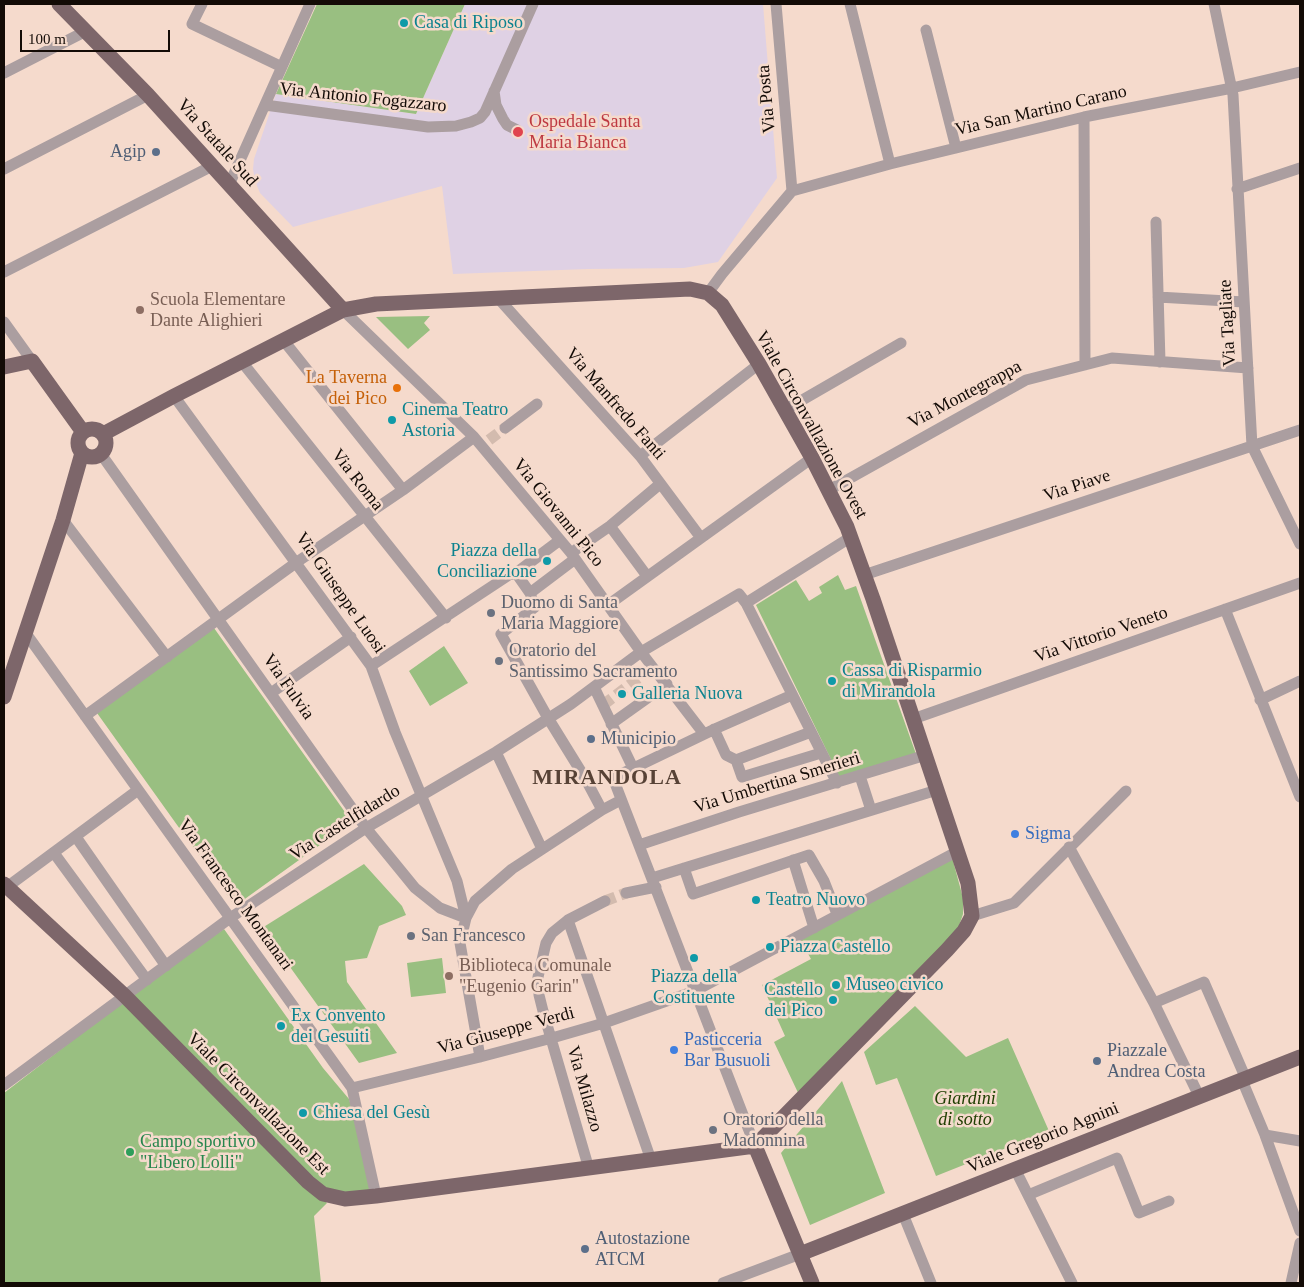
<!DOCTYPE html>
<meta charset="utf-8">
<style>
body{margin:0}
#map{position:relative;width:1304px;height:1287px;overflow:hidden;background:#f5dacc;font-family:Georgia,serif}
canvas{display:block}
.frame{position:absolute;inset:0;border:5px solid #130b06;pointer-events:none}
.scale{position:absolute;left:20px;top:30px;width:150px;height:22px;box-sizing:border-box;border:2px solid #130b06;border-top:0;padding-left:6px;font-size:15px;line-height:18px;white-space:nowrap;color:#130b06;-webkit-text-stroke:4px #f5dacc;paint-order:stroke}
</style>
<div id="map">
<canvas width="1304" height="1287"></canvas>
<div class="frame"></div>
<div class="scale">100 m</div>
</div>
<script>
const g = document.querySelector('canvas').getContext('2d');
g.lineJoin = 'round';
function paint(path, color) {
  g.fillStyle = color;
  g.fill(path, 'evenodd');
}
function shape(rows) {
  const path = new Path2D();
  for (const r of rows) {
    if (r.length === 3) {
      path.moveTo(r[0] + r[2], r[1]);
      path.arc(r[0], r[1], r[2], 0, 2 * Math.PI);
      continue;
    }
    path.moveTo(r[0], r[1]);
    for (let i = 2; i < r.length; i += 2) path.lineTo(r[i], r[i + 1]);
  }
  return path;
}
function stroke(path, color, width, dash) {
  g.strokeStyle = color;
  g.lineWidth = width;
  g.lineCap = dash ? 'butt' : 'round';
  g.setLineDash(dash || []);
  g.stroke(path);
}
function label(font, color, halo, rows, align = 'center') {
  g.font = font + ' Georgia,serif';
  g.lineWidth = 5;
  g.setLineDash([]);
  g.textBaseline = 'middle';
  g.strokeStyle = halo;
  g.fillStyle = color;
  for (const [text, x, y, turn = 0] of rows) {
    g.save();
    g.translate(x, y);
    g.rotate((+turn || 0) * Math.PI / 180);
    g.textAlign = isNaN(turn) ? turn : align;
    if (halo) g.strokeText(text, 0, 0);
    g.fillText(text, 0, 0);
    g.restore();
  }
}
paint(shape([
 [465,4,763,4,777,178,718,262,684,268,588,269,453,274,442,186,293,227,260,193,255,181,253,169,254,159,276,94,416,114]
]), '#dfd1e4');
paint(shape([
 [317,4,465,4,416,114,276,94],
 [430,316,424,323,430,330,408,349,376,317],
 [838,575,845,590,856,586,916,754,840,778,756,605,796,580,809,601,822,593,819,587],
 [214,628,352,822,235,906,97,713],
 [444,646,468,683,430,706,409,671],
 [952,857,963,898,963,914,958,929,801,1099,774,1042,785,1036,762,985,811,959,798,936],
 [364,864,402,906,406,915,379,926,367,958,345,961,347,982,397,1053,359,1063,262,928],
 [224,929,323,1068,349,1099,376,1196,323,1194,125,996],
 [442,958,446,993,411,997,407,963],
 [125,1000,327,1203,314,1216,321,1283,4,1283,4,1093],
 [915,1006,966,1057,1008,1038,1049,1131,936,1176,897,1078,876,1085,864,1052],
 [842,1081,885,1193,810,1225,781,1153]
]), '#99bf81');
stroke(shape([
 [489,440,505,428],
 [603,705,653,667],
 [605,901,626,893]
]), '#d3bbae', 11, [11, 5.5]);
stroke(shape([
 [202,4,192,24,282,67],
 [776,4,792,191],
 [850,4,890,164],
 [1214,4,1233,95,1252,446,1300,544],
 [926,30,956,148],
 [4,73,86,31],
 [494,91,496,105,503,119,507,125,517,130],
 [265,105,428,127,456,126,471,122,480,118,485,112,533,4],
 [1084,117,1085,365],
 [4,169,148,95],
 [229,185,310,4],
 [1237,189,1300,168],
 [792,191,890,164,1084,117,1232,88,1300,72],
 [1156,222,1160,362],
 [4,272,212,166],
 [708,293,722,274,792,191],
 [1158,297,1244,302],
 [498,298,640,456,701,538],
 [343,310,474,437,571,553,641,652,704,734],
 [4,322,32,361],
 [284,341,403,490],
 [242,362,446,618],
 [174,396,371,666,395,732,457,881,466,918],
 [785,410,901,343],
 [505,428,537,404],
 [101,454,366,828,415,888,440,908,466,918],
 [640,456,759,364],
 [829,490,1026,380,1112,358,1248,368],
 [63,520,167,657],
 [610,526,647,576],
 [560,540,516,573,530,593,575,559],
 [571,553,610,526,660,484],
 [864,575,1300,430],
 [530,593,535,607,501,634,548,718,585,778,602,810],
 [746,603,851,537],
 [608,605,812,458],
 [1225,609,1300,797],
 [25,632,352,1088,376,1196],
 [371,666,509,575,516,573],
 [594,687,633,768],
 [271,693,351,637],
 [1260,700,1300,681],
 [85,716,297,562,403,490,474,437],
 [913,719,1300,583],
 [611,724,667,684],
 [714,729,726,755,736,760],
 [811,732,736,760,742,777,821,753],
 [496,752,542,849],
 [860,776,871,810],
 [76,837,166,966],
 [639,845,739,812,926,755],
 [1069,847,1154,1003,1199,1096],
 [54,853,147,980],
 [793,860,814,928],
 [684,868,693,894,809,855,824,881,837,914],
 [652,878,937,790],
 [7,887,138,790],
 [626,893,656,887],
 [972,916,1014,903,1126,791],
 [568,920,651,1160],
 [1154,1003,1204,982,1246,1079],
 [480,1057,460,943,466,918,475,901,512,869,602,810,621,800],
 [1242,1080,1265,1135,1300,1231],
 [4,1085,230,918,366,828,496,752,571,704,641,652,739,594,746,603,837,783],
 [352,1088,480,1057,552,1038,604,1023,695,991,958,851],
 [1265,1135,1300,1141],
 [755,1146,613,778,717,728,792,695],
 [589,1169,543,1011,539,995,538,977,546,943,552,933,568,920,605,901],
 [1015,1169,1072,1283],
 [1028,1195,1117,1158,1139,1213,1169,1201],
 [903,1214,931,1283],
 [723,1283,800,1254],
 [1291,1283,1300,1243]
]), '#ab9ea0', 11);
stroke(shape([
 [59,4,148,95,343,310],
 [4,367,32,361,83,432],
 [92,443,14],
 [103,434,174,396,343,310,376,304,690,289,708,293,722,305,759,364,812,458,847,527,873,599,968,883,972,916,964,931,947,950,755,1146],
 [4,697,63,520,82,453],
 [4,884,125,996,308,1182,323,1194,345,1199,376,1196,755,1146],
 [755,1146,812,1283],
 [800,1254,1300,1057]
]), '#7d666a', 15);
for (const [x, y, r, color] of [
 [404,23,5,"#0f9aa8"],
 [518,132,6,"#e0444e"],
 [156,152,5,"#5c6f8a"],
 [140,310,5,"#8d6e63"],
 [397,388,5,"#e8710a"],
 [392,420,5,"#0f9aa8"],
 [547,561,5,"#0f9aa8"],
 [491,613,5,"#6b7280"],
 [499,661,5,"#6b7280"],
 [832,681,5,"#0f9aa8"],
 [622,694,5,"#0f9aa8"],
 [591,739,5,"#5c6f8a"],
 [1015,834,5,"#3f7fe0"],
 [756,900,5,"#0f9aa8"],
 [411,936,5,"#6b7280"],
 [770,947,5,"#0f9aa8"],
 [694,958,5,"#0f9aa8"],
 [449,976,5,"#8d6e63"],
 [836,985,5,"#0f9aa8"],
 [833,1000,5,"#0f9aa8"],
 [281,1026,5,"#0f9aa8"],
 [674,1050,5,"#3f7fe0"],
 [1097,1061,5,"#5c6f8a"],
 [303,1113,5,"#0f9aa8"],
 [713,1130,5,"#6b7280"],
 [130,1152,5,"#2e9e5b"],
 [585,1249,5,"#5c6f8a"]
]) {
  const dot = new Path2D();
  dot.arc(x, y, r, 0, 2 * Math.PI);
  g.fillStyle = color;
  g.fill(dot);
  stroke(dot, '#f5dacc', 2);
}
label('18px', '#0d838f', '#f5dacc', [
 ["Casa di Riposo",414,23],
 ["Cinema Teatro",402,410],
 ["Astoria",402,431],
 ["Piazza della",537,551,"right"],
 ["Conciliazione",537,572,"right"],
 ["Cassa di Risparmio",842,671],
 ["di Mirandola",842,692],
 ["Galleria Nuova",632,694],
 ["Teatro Nuovo",766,900],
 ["Piazza Castello",780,947],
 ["Piazza della",694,977,"center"],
 ["Costituente",694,998,"center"],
 ["Museo civico",846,985],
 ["Castello",823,990,"right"],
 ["dei Pico",823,1011,"right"],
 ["Ex Convento",291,1016],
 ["dei Gesuiti",291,1037],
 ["Chiesa del Gesù",313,1113]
], 'left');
label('18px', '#130b06', '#f5dacc', [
 ["Via Antonio Fogazzaro",363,98,6],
 ["Via Posta",767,99,-95],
 ["Via San Martino Carano",1041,111,-13],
 ["Via Statale Sud",217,143,48],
 ["Via Tagliate",1228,323,-93],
 ["Via Montegrappa",965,395,-28],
 ["Via Manfredo Fanti",615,404,49],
 ["Viale Circonvallazione Ovest",811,425,61],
 ["Via Roma",357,480,52],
 ["Via Piave",1077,486,-18],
 ["Via Giovanni Pico",558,513,51],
 ["Via Giuseppe Luosi",340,593,55],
 ["Via Vittorio Veneto",1101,635,-19],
 ["Via Fulvia",288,687,55],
 ["Via Umbertina Smerieri",777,783,-17],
 ["Via Castelfidardo",345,823,-32],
 ["Via Francesco Montanari",235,895,54],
 ["Via Giuseppe Verdi",506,1031,-15],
 ["Via Milazzo",584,1089,74],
 ["Viale Circonvallazione Est",258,1104,45],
 ["Viale Gregorio Agnini",1043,1138,-22]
]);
label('18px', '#be3a42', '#f5dacc', [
 ["Ospedale Santa",529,122],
 ["Maria Bianca",529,143]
], 'left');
label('18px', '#4e5e75', '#f5dacc', [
 ["Agip",146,152,"right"],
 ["Municipio",601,739],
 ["Piazzale",1107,1051],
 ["Andrea Costa",1107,1072],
 ["Autostazione",595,1239],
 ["ATCM",595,1260]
], 'left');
label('18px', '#785e54', '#f5dacc', [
 ["Scuola Elementare",150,300],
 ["Dante Alighieri",150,321],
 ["Biblioteca Comunale",459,966],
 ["\"Eugenio Garin\"",459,987]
], 'left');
label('18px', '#c56008', '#f5dacc', [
 ["La Taverna",387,378],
 ["dei Pico",387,399]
], 'right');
label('18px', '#5b616d', '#f5dacc', [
 ["Duomo di Santa",501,603],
 ["Maria Maggiore",501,624],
 ["Oratorio del",509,651],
 ["Santissimo Sacramento",509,672],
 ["San Francesco",421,936],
 ["Oratorio della",723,1120],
 ["Madonnina",723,1141]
], 'left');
label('18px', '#366cbe', '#f5dacc', [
 ["Sigma",1025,834],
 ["Pasticceria",684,1040],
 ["Bar Busuoli",684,1061]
], 'left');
label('italic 18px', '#203f02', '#f5dacc', [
 ["Giardini",965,1099],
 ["di sotto",965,1120]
]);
label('18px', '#27864d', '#f5dacc', [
 ["Campo sportivo",140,1142],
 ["\"Libero Lolli\"",140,1163]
], 'left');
g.letterSpacing = '1px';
label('bold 22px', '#574236', '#f5dacc', [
 ["MIRANDOLA",607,778]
]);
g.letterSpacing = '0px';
</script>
